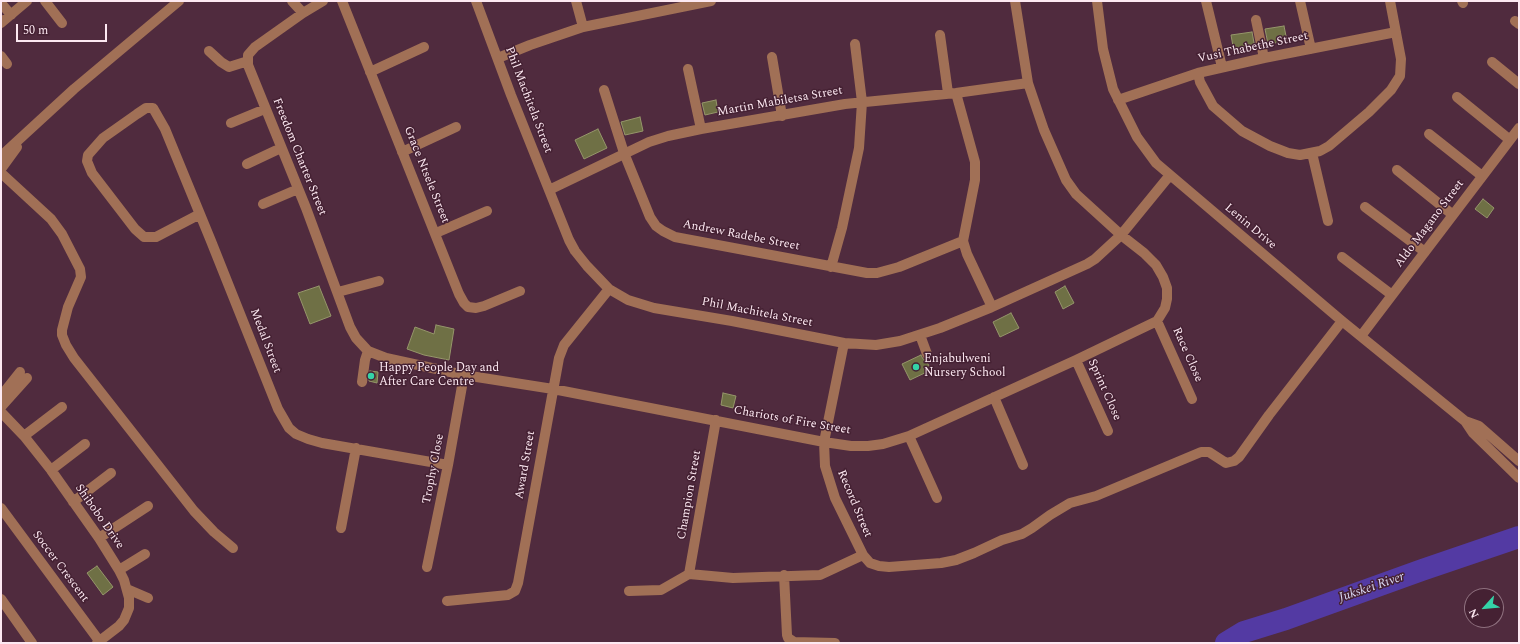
<!DOCTYPE html>
<style>
body{margin:0}
#map{position:relative;width:1520px;height:644px;overflow:hidden;background:#502b3e;font-family:Spectral,serif}
canvas{display:block}
.frame{position:absolute;inset:0;border:2px solid #fde9f2;pointer-events:none}
.north{position:absolute;left:1464px;top:588px;width:40px;height:40px;box-sizing:border-box;background:#452133;border:1px solid #8f717f;border-radius:50%;rotate:243deg;font-size:11px;font-weight:700;line-height:16px;text-align:center;color:#fde9f2}
.north::after{content:'';display:block;margin:auto;width:14px;height:18px;background:#34d4a8;clip-path:polygon(50% 0,100% 100%,50% 72%,0 100%)}
.scale{position:absolute;left:16px;top:24px;width:91px;height:18px;box-sizing:border-box;border:2px solid #fde9f2;border-top:0;padding-left:5px;font-size:12px;line-height:14px;white-space:nowrap;color:#fde9f2;-webkit-text-stroke:3px #452133;paint-order:stroke}
</style>
<div id="map">
<canvas width="1520" height="644"></canvas>
<div class="frame"></div>
<div class="north">N</div>
<div class="scale">50 m</div>
</div>
<script>
const g = document.querySelector('canvas').getContext('2d');
g.lineJoin = 'round';
function shape(rows) {
  const path = new Path2D();
  for (const r of rows) {
    path.moveTo(r[0], r[1]);
    for (let i = 2; i < r.length; i += 2) path.lineTo(r[i], r[i + 1]);
  }
  return path;
}
function stroke(path, color, width, dash) {
  g.strokeStyle = color;
  g.lineWidth = width;
  g.lineCap = dash ? 'butt' : 'round';
  g.setLineDash(dash || []);
  g.stroke(path);
}
function paint(path, color) {
  g.fillStyle = color;
  g.fill(path, 'evenodd');
}
function label(font, color, halo, rows, align = 'center') {
  g.font = font + ' Spectral,serif';
  g.lineWidth = 3;
  g.setLineDash([]);
  g.textBaseline = 'middle';
  g.strokeStyle = halo;
  g.fillStyle = color;
  for (const [text, x, y, turn = 0] of rows) {
    g.save();
    g.translate(x, y);
    g.rotate((+turn || 0) * Math.PI / 180);
    g.textAlign = isNaN(turn) ? turn : align;
    if (halo) g.strokeText(text, 0, 0);
    g.fillText(text, 0, 0);
    g.restore();
  }
}
stroke(shape([
 [1226,643,1244,632,1286,619,1422,570,1519,537]
]), '#533aa3', 22);
const building = shape([
 [1284,26,1287,41,1268,44,1265,29,1284,26],
 [1252,32,1255,48,1234,52,1231,35,1252,32],
 [716,100,718,112,705,115,702,103,716,100],
 [640,117,643,131,625,135,621,122,640,117],
 [598,129,607,148,584,159,575,140,598,129],
 [1483,199,1494,208,1487,218,1475,209,1483,199],
 [319,286,331,316,310,324,298,293,319,286],
 [1065,286,1074,303,1063,309,1055,292,1065,286],
 [1011,313,1019,328,1000,337,993,322,1011,313],
 [436,325,454,329,449,360,424,355,407,349,415,327,434,334,436,325],
 [921,355,923,359,926,360,931,370,910,380,902,364,921,355],
 [370,371,378,372,377,383,369,381,370,371],
 [723,393,736,396,733,408,721,405,723,393],
 [97,566,113,587,103,595,87,573,97,566]
]);
paint(building, '#6f7045');
stroke(building, '#95966a', 1);
stroke(shape([
 [45,1,62,23],
 [292,1,303,13],
 [323,1,303,13,255,47,248,55,248,65,306,208,350,327,356,338,368,351,386,358,464,375,553,389,824,442,851,446,868,446,883,444,909,436,1076,360,1157,321,1165,308,1167,299,1167,288,1163,277,1156,265,1144,253,1121,235,1076,194,1066,180,1044,130,1028,83,1015,1],
 [342,1,459,294,464,303,468,307,476,308,484,306,520,291],
 [476,1,511,95,569,240,575,251,587,266,609,289,628,300,654,308,732,321,844,343,876,345,900,341,940,328,992,307,1087,264,1095,259,1121,235,1170,175],
 [576,1,583,27],
 [1097,1,1103,49,1113,89,1137,137,1156,163,1342,321,1465,421,1479,426,1519,461],
 [1206,1,1222,67],
 [1300,1,1311,49],
 [1462,1,1463,3],
 [1,3,11,15],
 [1256,20,1264,58],
 [1515,21,1519,24],
 [1,23,27,1],
 [940,35,948,93],
 [209,51,221,62,229,67,248,61],
 [1,56,7,64],
 [772,57,782,116],
 [498,58,530,45,583,27,711,1],
 [1492,62,1519,84],
 [688,69,701,129],
 [370,72,424,47],
 [1198,73,1200,82,1213,106,1242,131,1270,146,1288,153,1300,155,1320,151,1329,146,1369,112,1391,90,1400,76,1401,59,1390,1],
 [604,90,624,153,650,217,656,226,663,231,675,237,867,273,877,273,899,267,963,241],
 [956,93,975,162,975,180,963,241,967,254,992,307],
 [1457,97,1510,140],
 [1118,100,1198,73,1264,58,1396,32],
 [231,123,265,109],
 [1429,134,1482,176],
 [402,152,456,127],
 [1312,153,1328,221],
 [1,156,74,89,179,1],
 [247,164,281,148],
 [1,169,17,147],
 [1397,170,1453,215],
 [1,173,51,219,62,234,80,269,81,277,68,307,62,330,62,335,66,345,74,358,194,511,214,532,233,548],
 [549,190,649,142,668,136,701,129,845,104,956,93,1028,83],
 [263,204,298,189],
 [1365,207,1425,252],
 [200,214,156,237,144,237,135,229,92,173,87,161,88,155,103,138,137,114,146,108,153,108,165,129,211,241,278,409,289,428,296,434,308,439,322,443,448,465],
 [436,233,487,211],
 [1342,257,1392,295],
 [831,267,842,228,859,148,862,102,855,44],
 [338,292,379,281],
 [1157,321,1192,399],
 [920,335,927,354],
 [1361,336,1519,128],
 [844,343,824,442,825,466,835,498,863,555,870,563,879,566,889,567,941,563,956,560,974,553,1002,540,1022,534,1032,528,1050,515,1070,503,1096,496,1201,452,1209,452,1226,463,1234,461,1239,457,1269,415,1342,321],
 [1076,360,1108,431],
 [362,382,365,360,368,351],
 [1,396,20,372],
 [994,397,1023,465],
 [1,407,27,378],
 [1,412,24,436,51,470,99,538,119,570,124,580,129,598,129,608,124,620,119,626,97,643],
 [1465,421,1473,433,1519,478],
 [24,436,62,407],
 [909,436,937,498],
 [51,470,85,444],
 [73,502,111,473],
 [1,508,100,642],
 [341,528,356,448],
 [99,538,148,506],
 [427,567,448,465,464,375],
 [119,570,145,554],
 [689,574,716,420],
 [784,575,787,635,788,638,794,642,835,643],
 [127,589,148,598],
 [629,591,661,590,689,574,733,578,820,575,863,555],
 [1,599,32,643],
 [447,601,508,595,515,591,518,583,559,358,564,345,609,289]
]), '#a17056', 10);
for (const [x, y, r, color] of [
 [916,367,4,"#34d4a8"],
 [371,376,4,"#34d4a8"]
]) {
  const dot = new Path2D();
  dot.arc(x, y, r, 0, 2 * Math.PI);
  g.fillStyle = color;
  g.fill(dot);
  stroke(dot, '#452133', 1.5);
}
label('12px', '#fde9f2', '#452133', [
 ["Vusi Thabethe Street",1253,48,-12],
 ["Phil Machitela Street",528,100,69],
 ["Martin Mabiletsa Street",780,102,-10],
 ["Freedom Charter Street",299,157,68],
 ["Grace Ntsele Street",426,175,68],
 ["Aldo Magano Street",1430,224,-53],
 ["Lenin Drive",1250,227,40],
 ["Andrew Radebe Street",741,236,11],
 ["Phil Machitela Street",757,313,11],
 ["Medal Street",265,341,69],
 ["Race Close",1187,355,66],
 ["Sprint Close",1104,390,66],
 ["Chariots of Fire Street",792,421,10],
 ["Award Street",526,465,-80],
 ["Trophy Close",434,469,-79],
 ["Champion Street",690,495,-80],
 ["Record Street",854,504,67],
 ["Shibobo Drive",99,517,55],
 ["Soccer Crescent",60,567,53]
]);
label('12px', '#fde9f2', '#452133', [
 ["Enjabulweni",924,360],
 ["Nursery School",924,374],
 ["Happy People Day and",379,369],
 ["After Care Centre",379,383]
], 'left');
label('italic 13px', '#d9d7f3', '#452133', [
 ["Jukskei River",1372,588,-19]
]);
</script>
